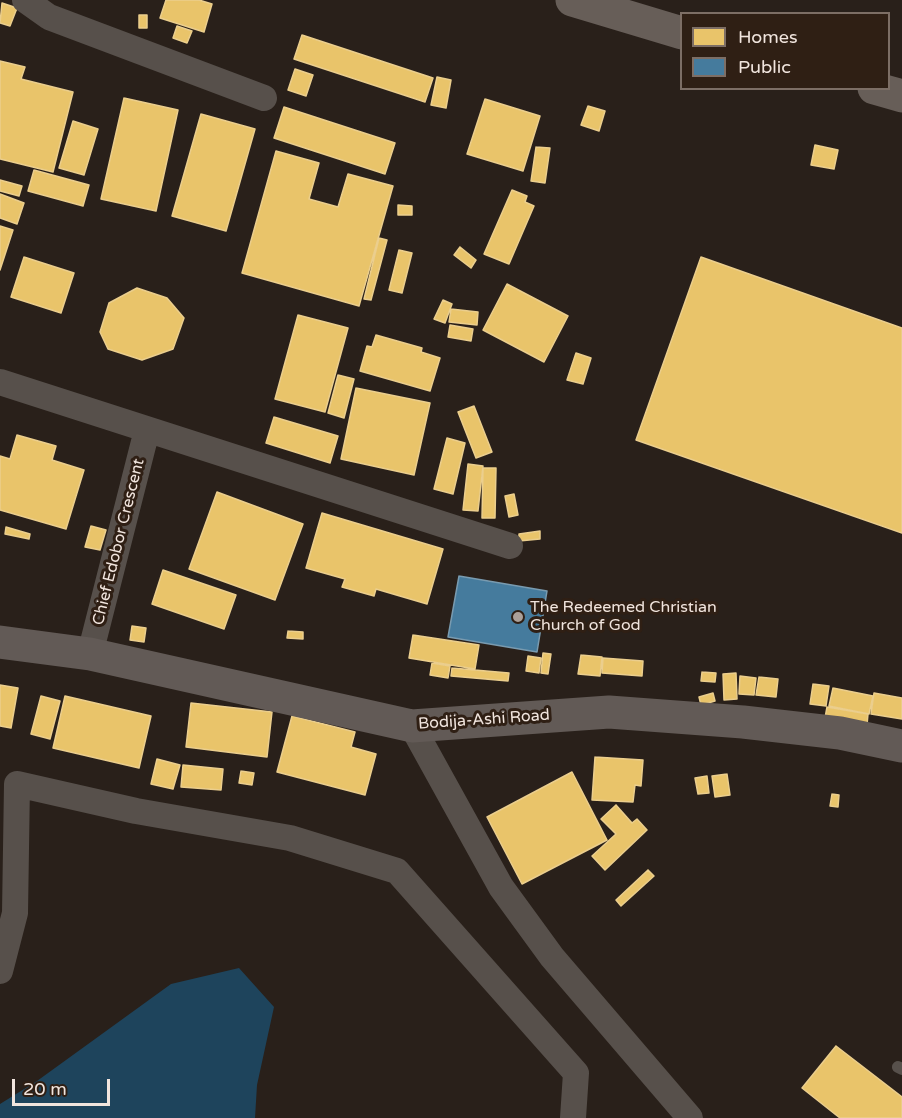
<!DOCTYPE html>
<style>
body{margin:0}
#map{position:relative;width:902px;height:1118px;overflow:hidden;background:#29201a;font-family:"Varela Round",sans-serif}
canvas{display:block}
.legend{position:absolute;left:680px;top:12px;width:210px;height:78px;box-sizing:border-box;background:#2f1f14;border:2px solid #7d6e65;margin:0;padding:8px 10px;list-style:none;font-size:18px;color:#f1e5de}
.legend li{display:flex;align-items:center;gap:12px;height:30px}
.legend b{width:30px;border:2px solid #7d6e65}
.scale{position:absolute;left:12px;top:1079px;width:98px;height:27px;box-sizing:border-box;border:3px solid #f1e5de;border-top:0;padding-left:8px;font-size:18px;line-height:21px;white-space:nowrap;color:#f1e5de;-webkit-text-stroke:4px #2f1f14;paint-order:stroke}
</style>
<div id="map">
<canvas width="902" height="1118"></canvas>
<ul class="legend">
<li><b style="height:16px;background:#e9c46a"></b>Homes</li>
<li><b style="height:16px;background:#457b9d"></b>Public</li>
</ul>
<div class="scale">20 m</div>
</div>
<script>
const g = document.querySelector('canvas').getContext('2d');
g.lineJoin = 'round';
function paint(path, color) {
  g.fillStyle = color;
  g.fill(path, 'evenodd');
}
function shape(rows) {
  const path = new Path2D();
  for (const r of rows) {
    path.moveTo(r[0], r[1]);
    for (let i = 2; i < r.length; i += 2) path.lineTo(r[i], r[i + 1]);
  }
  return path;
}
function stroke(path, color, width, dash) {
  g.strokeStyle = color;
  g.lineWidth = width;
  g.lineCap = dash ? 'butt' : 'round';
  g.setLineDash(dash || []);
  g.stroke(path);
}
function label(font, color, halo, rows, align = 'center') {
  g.font = font + ' "Varela Round",sans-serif';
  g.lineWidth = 6;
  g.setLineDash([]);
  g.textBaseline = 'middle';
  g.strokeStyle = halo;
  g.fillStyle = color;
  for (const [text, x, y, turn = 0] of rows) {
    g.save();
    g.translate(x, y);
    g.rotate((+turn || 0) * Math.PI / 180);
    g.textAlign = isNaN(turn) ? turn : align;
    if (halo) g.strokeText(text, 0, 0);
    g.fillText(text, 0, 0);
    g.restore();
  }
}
paint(shape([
 [239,968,274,1007,257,1085,255,1118,0,1118,0,1104,37,1081,171,984]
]), '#1e445c');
const homes = shape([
 [166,0,199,0,212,4,204,32,160,18,166,0],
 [2,3,17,8,10,26,0,23,2,3],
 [139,15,147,15,147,28,139,28,139,15],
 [177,26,192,31,187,43,173,38,177,26],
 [302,35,433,78,425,102,294,59,302,35],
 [0,61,25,67,21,79,73,92,53,172,0,159,0,61],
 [295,69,313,75,306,96,288,90,295,69],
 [437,77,451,80,446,108,431,105,437,77],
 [124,98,178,110,156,211,101,199,124,98],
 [485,99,540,116,523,171,467,154,485,99],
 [588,106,605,111,599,131,581,125,588,106],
 [284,107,395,143,385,174,274,138,284,107],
 [201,114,255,129,226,231,172,216,201,114],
 [73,121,98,129,84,175,59,168,73,121],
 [815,145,838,150,834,169,811,165,815,145],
 [536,147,550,148,545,183,531,181,536,147],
 [276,151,319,163,309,199,338,207,348,174,393,186,359,306,242,273,276,151],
 [34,170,89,185,83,206,28,191,34,170],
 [0,180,22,186,19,196,0,191,0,180],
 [512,190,527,196,525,202,534,206,509,264,484,254,512,190],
 [0,194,24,203,17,224,0,218,0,194],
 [398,205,412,206,412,215,398,215,398,205],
 [0,226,13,230,0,270,0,226],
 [379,238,387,240,371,300,364,299,379,238],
 [460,247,476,260,471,268,454,255,460,247],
 [399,250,412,253,402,293,389,290,399,250],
 [24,257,74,273,61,313,11,297,24,257],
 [701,257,902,328,902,533,636,440,701,257],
 [507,284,568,316,544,362,483,330,507,284],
 [137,288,167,298,184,318,173,349,142,360,108,349,100,332,109,303,137,288],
 [443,300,452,304,445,323,434,319,443,300],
 [451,309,478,312,477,325,449,322,451,309],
 [298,315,348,328,325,412,275,399,298,315],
 [450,325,473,329,471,341,448,337,450,325],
 [376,335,422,348,421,352,440,358,430,391,360,371,367,346,372,347,376,335],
 [576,353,591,358,583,384,567,380,576,353],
 [338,375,354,379,344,418,328,413,338,375],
 [356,388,430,403,414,475,341,459,356,388],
 [474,406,492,452,476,458,458,412,474,406],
 [274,417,338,436,330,463,266,443,274,417],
 [17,435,56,446,52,460,84,470,66,529,0,510,0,456,10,459,17,435],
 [447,438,465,443,453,494,434,489,447,438],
 [468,464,483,466,478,511,463,510,468,464],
 [483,468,496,468,495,518,482,518,483,468],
 [217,492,303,524,275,600,189,569,217,492],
 [514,494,518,515,509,517,505,496,514,494],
 [322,513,443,549,427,604,376,589,374,596,342,587,345,579,306,568,322,513],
 [91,526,106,530,100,550,85,547,91,526],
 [6,527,30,534,29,539,5,534,6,527],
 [540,531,540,539,519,541,519,534,540,531],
 [163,570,236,595,224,629,152,604,163,570],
 [132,626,146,628,144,642,130,640,132,626],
 [288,631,303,632,303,639,287,638,288,631],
 [413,635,479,645,475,669,409,658,413,635],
 [543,653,551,654,548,674,541,673,543,653],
 [581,655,602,657,600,676,578,674,581,655],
 [528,656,541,658,539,673,526,671,528,656],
 [603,658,643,661,642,676,602,673,603,658],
 [432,663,450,666,448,678,430,675,432,663],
 [452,668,509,673,508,681,451,676,452,668],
 [702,672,716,673,715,682,701,681,702,672],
 [736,673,737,699,724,700,723,674,736,673],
 [740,676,756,678,754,695,739,694,740,676],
 [759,677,778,679,776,697,756,695,759,677],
 [813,684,829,686,826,706,810,704,813,684],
 [0,685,18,688,11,728,0,726,0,685],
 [833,688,873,696,869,714,829,706,833,688],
 [713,693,715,701,701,705,699,697,713,693],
 [874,693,902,698,902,719,871,714,874,693],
 [41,696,60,701,50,739,31,734,41,696],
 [65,696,151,716,139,768,53,748,65,696],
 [191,703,272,712,267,757,186,747,191,703],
 [827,707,868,714,867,725,825,718,827,707],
 [292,716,355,732,351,747,376,754,365,795,277,772,292,716],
 [595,757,643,760,641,786,635,785,633,802,592,800,595,757],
 [157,759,180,765,173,789,151,784,157,759],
 [183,765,223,769,221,790,181,787,183,765],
 [241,771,254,773,252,785,239,783,241,771],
 [572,772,607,840,522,884,487,817,572,772],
 [727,774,730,795,715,797,712,776,727,774],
 [707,776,709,793,698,794,695,778,707,776],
 [832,794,839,795,838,807,830,806,832,794],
 [616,805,632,823,637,819,647,830,605,870,592,856,616,834,601,819,616,805],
 [648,870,654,876,621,906,616,900,648,870],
 [836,1046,902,1097,902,1118,840,1118,802,1088,836,1046]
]);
paint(homes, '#e9c46a');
stroke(homes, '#ebce8d', 1.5);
const public = shape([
 [459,576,547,591,537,652,448,637,459,576]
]);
paint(public, '#457b9d');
stroke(public, '#799bb0', 1.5);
stroke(shape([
 [898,1067,902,1069]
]), '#57504b', 12);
stroke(shape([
 [25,0,49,17,264,98],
 [0,382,510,546],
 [90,654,147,430],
 [412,726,501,887,552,957,690,1118],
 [0,971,15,913,17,784,136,811,290,838,397,871,576,1073,573,1118]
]), '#57504b', 26);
stroke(shape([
 [0,642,90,654,412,726,609,712,743,722,840,733,902,746]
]), '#625a56', 33);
stroke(shape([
 [572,0,682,33],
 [874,88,902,96]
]), '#675e58', 33);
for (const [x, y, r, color] of [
 [518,617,6,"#aba099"]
]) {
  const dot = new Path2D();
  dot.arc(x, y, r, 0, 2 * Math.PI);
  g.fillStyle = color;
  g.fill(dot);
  stroke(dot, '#2f1f14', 2);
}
label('16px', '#f1e5de', '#2f1f14', [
 ["Chief Edobor Crescent",119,542,-76],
 ["Bodija-Ashi Road",484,720,-4]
]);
label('16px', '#f1e5de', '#2f1f14', [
 ["The Redeemed Christian",530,608],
 ["Church of God",530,626]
], 'left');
</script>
